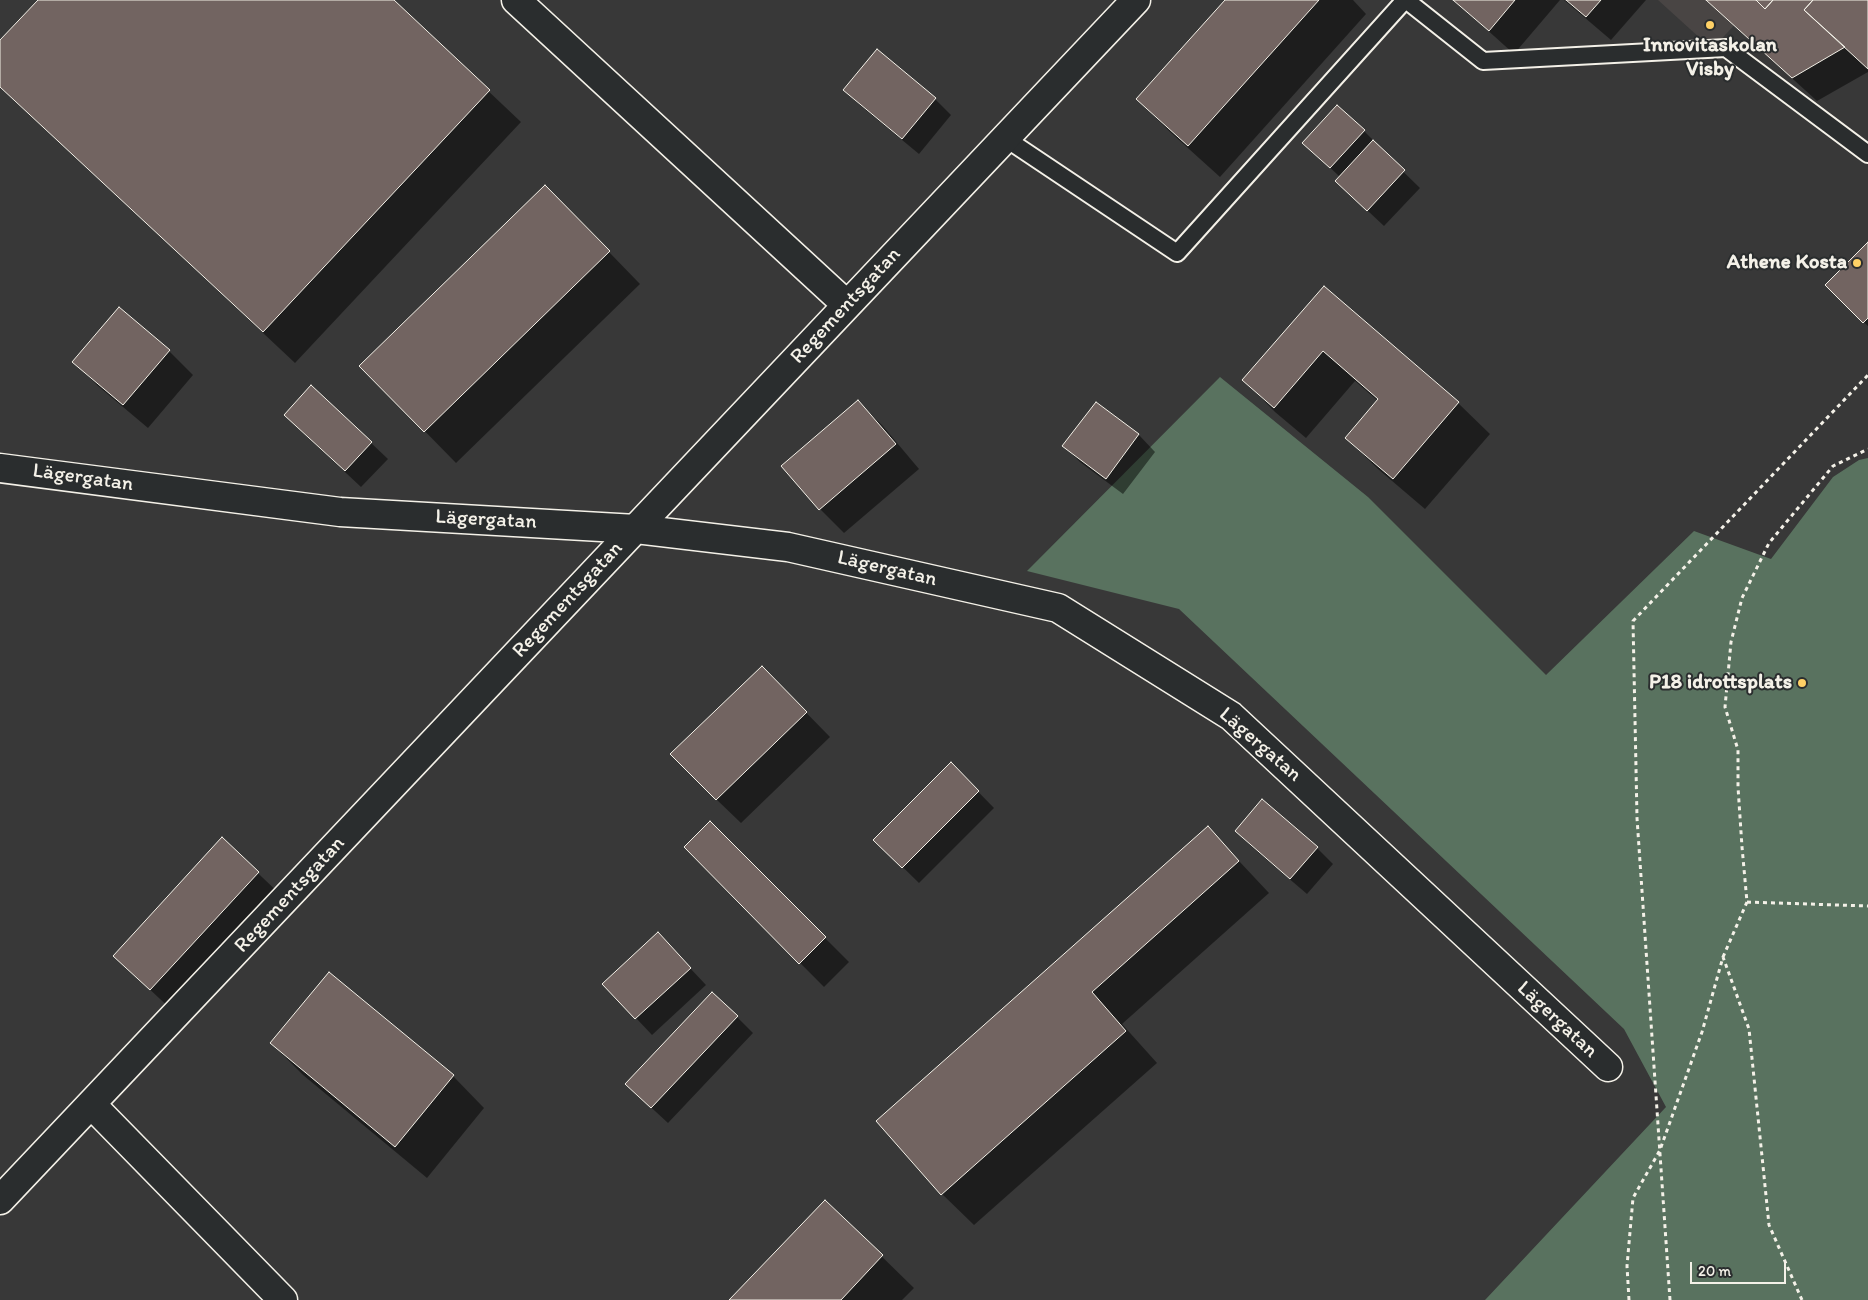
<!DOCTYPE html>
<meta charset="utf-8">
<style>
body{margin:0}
#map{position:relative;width:1868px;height:1300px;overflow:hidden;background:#383838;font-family:Itim,sans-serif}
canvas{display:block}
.scale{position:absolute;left:1690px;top:1262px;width:96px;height:22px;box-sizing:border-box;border:2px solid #f4f1e8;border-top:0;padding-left:6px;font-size:15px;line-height:18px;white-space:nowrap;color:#f4f1e8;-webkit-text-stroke:4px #2a2d2e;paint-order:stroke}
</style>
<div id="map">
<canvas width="1868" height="1300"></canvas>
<div class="scale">20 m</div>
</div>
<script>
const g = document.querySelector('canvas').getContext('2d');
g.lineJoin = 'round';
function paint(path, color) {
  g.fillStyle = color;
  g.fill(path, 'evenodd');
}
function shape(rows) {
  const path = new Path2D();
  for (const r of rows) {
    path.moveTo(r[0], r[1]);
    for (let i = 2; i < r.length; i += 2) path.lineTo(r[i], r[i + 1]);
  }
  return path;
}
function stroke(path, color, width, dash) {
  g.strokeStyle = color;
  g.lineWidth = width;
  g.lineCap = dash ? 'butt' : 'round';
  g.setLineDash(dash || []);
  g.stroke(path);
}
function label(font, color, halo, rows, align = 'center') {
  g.font = font + ' Itim,sans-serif';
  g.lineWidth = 4;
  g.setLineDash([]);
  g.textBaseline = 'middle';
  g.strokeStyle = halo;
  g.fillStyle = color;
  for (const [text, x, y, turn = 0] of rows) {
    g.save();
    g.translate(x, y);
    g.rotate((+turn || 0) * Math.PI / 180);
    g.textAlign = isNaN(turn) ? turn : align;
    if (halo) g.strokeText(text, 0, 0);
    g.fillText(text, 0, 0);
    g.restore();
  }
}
paint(shape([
 [1658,0,1758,0,1712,49]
]), '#494544');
paint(shape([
 [1220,377,1368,497,1546,675,1694,531,1771,559,1833,477,1859,460,1868,458,1868,1300,1485,1300,1666,1107,1624,1029,1179,609,1027,571]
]), '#59725f');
paint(shape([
 [40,0,392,0,521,122,295,363,0,86,0,42],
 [1226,0,1353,0,1366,14,1220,177,1169,131,1137,99],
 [1454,0,1560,0,1514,54],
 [1564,0,1646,0,1611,40],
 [1706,0,1868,0,1868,72,1817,101],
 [845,90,935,99,951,115,919,154,861,106],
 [1364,131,1380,147,1379,148,1420,188,1384,226,1353,197,1340,177,1304,143],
 [576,218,640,284,456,463,361,366],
 [1868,243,1868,326,1826,285],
 [1324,287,1458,403,1490,434,1425,509,1378,469,1346,438,1378,401,1355,381,1306,438,1275,412,1244,380],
 [119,309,169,351,193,375,148,428,98,386,74,362],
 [312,387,388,459,361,487,301,431],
 [857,401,882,425,919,469,844,533,820,509],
 [1096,404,1139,435,1155,452,1123,494,1080,462,1064,446],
 [786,692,830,737,741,823,716,799],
 [951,764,994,808,919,883,875,840],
 [710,823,849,962,824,987,685,847],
 [1208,828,1269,893,1122,1024,1157,1063,974,1225,942,1194,877,1121],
 [1236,831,1317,848,1333,864,1307,894,1252,847],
 [222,839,283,897,175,1013,114,956],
 [658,934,706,985,652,1035,604,984],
 [329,974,453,1076,484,1108,427,1178,303,1075,271,1043],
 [737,1017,753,1033,668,1123,643,1100],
 [825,1201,914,1288,902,1300,731,1300]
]), '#0007');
const building = shape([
 [38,0,394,0,490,90,263,332,0,87,0,40,38,0],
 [1225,0,1319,0,1188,146,1136,99,1225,0],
 [1453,0,1515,0,1489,31,1453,0],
 [1566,0,1601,0,1586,17,1566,0],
 [1706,0,1756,0,1765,9,1773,0,1813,0,1804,10,1845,47,1792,78,1706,0],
 [1756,0,1773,0,1765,9,1756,0],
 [1813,0,1868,0,1868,69,1804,10,1813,0],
 [877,49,936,98,902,139,843,90,877,49],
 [1337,105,1365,130,1330,168,1302,143,1337,105],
 [1373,140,1405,170,1367,211,1335,181,1373,140],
 [545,185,610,251,424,432,359,366,545,185],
 [1868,242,1868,318,1863,323,1825,285,1868,242],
 [1324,286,1459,402,1393,479,1345,438,1378,399,1323,351,1274,408,1242,380,1324,286],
 [119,307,170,350,123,405,72,362,119,307],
 [311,385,372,442,345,471,284,415,311,385],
 [858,400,896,444,819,510,781,466,858,400],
 [1096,402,1139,434,1106,479,1062,446,1096,402],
 [762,666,807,712,716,800,670,754,762,666],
 [951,762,979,791,902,868,873,840,951,762],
 [1262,799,1318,847,1290,879,1235,831,1262,799],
 [710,821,826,937,799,964,684,847,710,821],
 [1208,826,1239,861,1092,992,1126,1031,941,1195,876,1121,1208,826],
 [222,837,259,872,150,990,113,956,222,837],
 [658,932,691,968,635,1019,602,984,658,932],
 [329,972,454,1075,395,1147,270,1043,329,972],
 [712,992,738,1016,651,1108,625,1084,712,992],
 [825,1200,883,1255,841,1300,729,1300,825,1200]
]);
paint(building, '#726461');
stroke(building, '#f4f1e8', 1);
const service = shape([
 [1406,0,1483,61,1726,48,1868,154],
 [1005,138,1177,253,1405,0]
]);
const minor = shape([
 [516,0,847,305],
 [0,468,340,512,636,529,788,547,1058,608,1231,716,1608,1067],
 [92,1105,283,1300],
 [0,1200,1136,0]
]);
stroke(service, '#f4f1e8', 20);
stroke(minor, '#f4f1e8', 31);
stroke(shape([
 [1747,902,1868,906],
 [1723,957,1747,902,1742,847,1738,787,1738,750,1725,707,1731,642,1742,598,1769,543,1833,466,1868,449],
 [1629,1300,1627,1266,1633,1198,1660,1150,1702,1032,1723,957,1749,1029,1769,1225,1802,1300],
 [1670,1300,1637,818,1633,621,1868,375]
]), '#f4f1e8', 3, [4, 4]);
stroke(service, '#2a2d2e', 16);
stroke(minor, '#2a2d2e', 28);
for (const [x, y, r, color] of [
 [1710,25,5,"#ffd166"],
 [1857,263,5,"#ffd166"],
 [1802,683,5,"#ffd166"]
]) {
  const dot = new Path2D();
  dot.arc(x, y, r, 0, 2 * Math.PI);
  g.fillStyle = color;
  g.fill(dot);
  stroke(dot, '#2a2d2e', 2);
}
label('bold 21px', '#f4f1e8', '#2a2d2e', [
 ["Innovitaskolan",1710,46,"center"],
 ["Visby",1710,70,"center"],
 ["Athene Kosta",1847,263],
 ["P18 idrottsplats",1792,683]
], 'right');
label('21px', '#f4f1e8', '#2a2d2e', [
 ["Regementsgatan",846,306,-47],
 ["Lägergatan",83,478,8],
 ["Lägergatan",486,520,3],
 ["Lägergatan",887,569,13],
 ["Regementsgatan",568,600,-47],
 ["Lägergatan",1260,745,41],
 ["Regementsgatan",290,895,-47],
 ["Lägergatan",1557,1020,43]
]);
</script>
